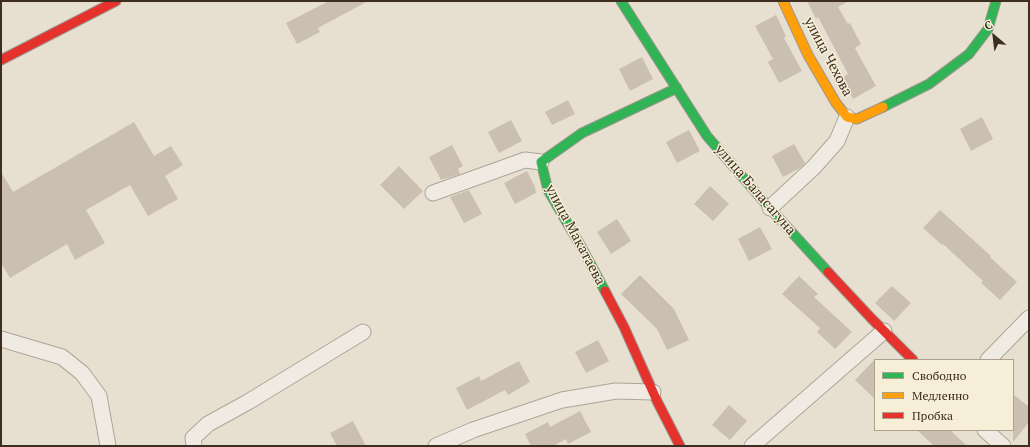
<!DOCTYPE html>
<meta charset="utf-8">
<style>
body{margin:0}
#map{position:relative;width:1030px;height:447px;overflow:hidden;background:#e7e0d1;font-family:"PT Serif",serif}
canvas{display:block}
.frame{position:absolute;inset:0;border:2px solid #3d2e20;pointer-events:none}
.legend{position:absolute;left:874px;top:359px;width:140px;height:72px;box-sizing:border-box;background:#f7eed8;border:1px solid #ada18e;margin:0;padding:5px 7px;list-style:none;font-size:12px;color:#3d2e20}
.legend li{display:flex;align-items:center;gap:8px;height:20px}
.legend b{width:20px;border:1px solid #ada18e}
.north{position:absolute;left:974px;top:16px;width:40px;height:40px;-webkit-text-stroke:3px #f7eed8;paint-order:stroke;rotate:332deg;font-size:11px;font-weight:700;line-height:16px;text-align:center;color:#3d2e20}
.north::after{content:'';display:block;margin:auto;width:14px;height:18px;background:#3d2e20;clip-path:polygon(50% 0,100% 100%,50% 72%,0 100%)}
</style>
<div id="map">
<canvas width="1030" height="447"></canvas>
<div class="frame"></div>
<ul class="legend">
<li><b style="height:5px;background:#30b455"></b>Свободно</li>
<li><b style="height:5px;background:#ff9f0a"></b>Медленно</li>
<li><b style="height:5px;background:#e5322d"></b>Пробка</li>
</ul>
<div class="north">С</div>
</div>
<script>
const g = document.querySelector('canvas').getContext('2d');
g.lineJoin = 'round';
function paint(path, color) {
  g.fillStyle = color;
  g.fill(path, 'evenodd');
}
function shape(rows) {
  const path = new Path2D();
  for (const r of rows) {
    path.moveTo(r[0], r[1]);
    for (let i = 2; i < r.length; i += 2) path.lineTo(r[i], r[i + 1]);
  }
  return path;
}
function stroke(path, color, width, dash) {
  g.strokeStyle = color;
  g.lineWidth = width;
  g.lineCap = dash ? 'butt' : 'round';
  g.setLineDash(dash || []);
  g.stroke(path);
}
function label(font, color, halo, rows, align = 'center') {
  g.font = font + ' "PT Serif",serif';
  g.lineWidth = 3;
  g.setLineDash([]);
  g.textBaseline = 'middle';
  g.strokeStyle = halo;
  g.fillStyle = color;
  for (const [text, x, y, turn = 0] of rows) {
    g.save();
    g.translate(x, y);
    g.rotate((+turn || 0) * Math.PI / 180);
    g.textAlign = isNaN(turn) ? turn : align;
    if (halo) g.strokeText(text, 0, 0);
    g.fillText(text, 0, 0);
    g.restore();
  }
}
paint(shape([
 [329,1,368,1,318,28,320,32,297,44,286,23],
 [807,1,849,1,838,7,848,24,850,23,861,44,855,48,876,86,853,99,842,78,848,74,818,17,816,19],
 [776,15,786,36,784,38,802,71,779,83,768,62,773,59,755,26],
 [642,57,653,79,630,91,619,69],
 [568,100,575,114,552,125,545,112],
 [982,117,993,139,971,151,960,129],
 [511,120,522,141,499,153,488,132],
 [134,122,154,156,171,146,183,165,165,176,178,199,148,216,130,185,86,210,105,243,75,260,67,244,10,278,1,263,1,172,13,192],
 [689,130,700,151,677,163,666,142],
 [794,144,805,163,800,168,783,177,772,156],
 [452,145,463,166,458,169,460,174,441,180,429,157],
 [399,166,423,191,404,209,380,185],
 [527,171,535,187,536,193,515,204,504,183],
 [710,186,729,204,713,221,694,204],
 [469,190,482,214,464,223,450,197],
 [940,210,991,256,990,257,1017,282,1000,300,981,283,983,281,943,244,942,245,923,228],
 [617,219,631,241,611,254,597,232],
 [760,227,772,249,749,261,738,239],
 [640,275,674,309,689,340,667,350,657,329,621,294],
 [799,276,818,294,814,297,852,332,835,349,817,332,820,328,782,294],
 [892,286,911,303,894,321,875,303],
 [598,340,609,361,586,373,575,352],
 [875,359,875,399,855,380],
 [519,361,530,382,508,395,505,390,467,410,456,388,479,376,481,381],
 [1013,394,1029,407,1029,422,1013,442],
 [729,405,747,421,730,440,712,425],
 [580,411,591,432,568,444,566,439,553,446,531,446,525,434,548,422,550,427],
 [353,421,366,446,337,446,330,433],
 [917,430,950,430,967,446,934,446]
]), '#cbbfb2');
const street = shape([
 [433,193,525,160,541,162],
 [770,208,814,167,837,141,847,117],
 [1,339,62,357,82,373,99,396,108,446],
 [988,360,1029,318],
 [985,430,1003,446],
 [194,446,193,438,208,424,248,402,363,332],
 [436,446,473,430,562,400,616,391,653,392],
 [752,446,884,331]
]);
const fast = shape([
 [621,1,707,136,766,204,828,272],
 [883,107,929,84,969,54,988,29,996,1],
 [605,291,583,250,548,190,541,162,582,133,677,88]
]);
const slow = shape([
 [783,1,808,55,836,103,847,117,857,119,883,107]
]);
const jam = shape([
 [1,60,116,1],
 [828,272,871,318,913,360],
 [605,291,624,327,657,401,680,446]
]);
stroke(street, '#ada599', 17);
stroke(fast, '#9c958a', 11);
stroke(slow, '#9c958a', 11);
stroke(jam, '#9c958a', 11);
stroke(street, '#efebe3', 15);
stroke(fast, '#30b455', 9);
stroke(slow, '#ff9f0a', 9);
stroke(jam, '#e5322d', 9);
label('14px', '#3d2e20', '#f7eed8', [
 ["улица Чехова",828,57,62],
 ["улица Баласагуна",755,190,49],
 ["улица Макатаева",575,235,62]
]);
</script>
